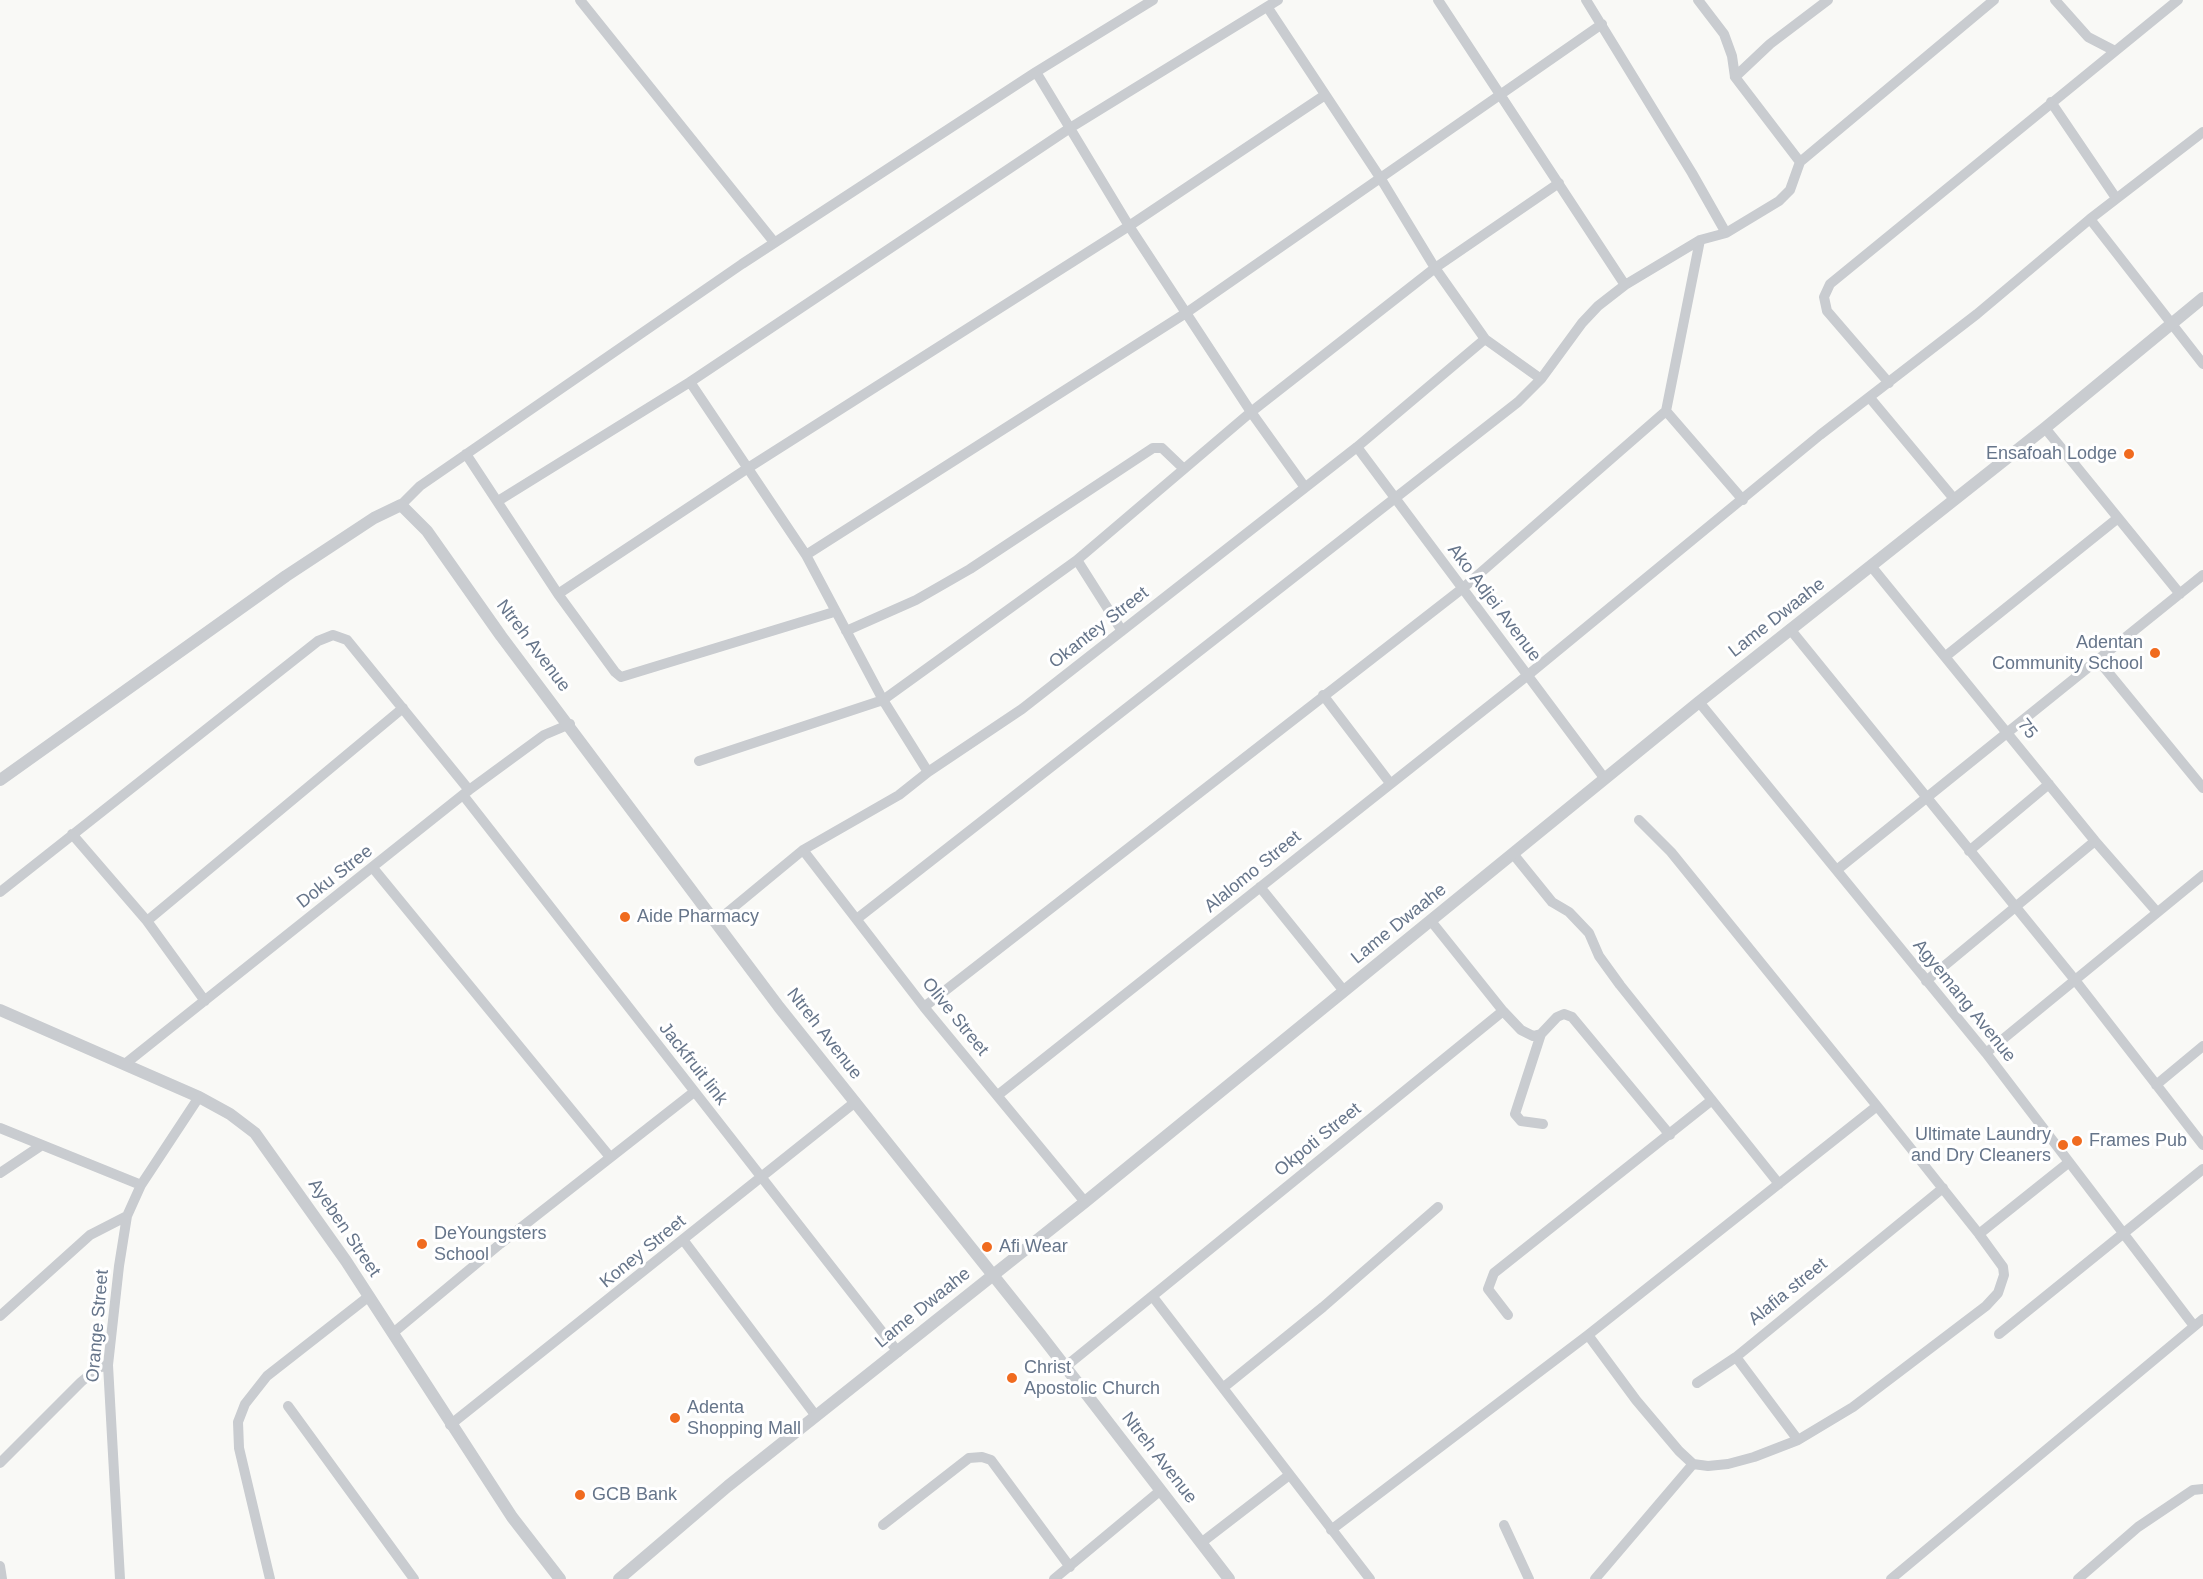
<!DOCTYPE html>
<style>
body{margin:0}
canvas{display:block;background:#f9f9f6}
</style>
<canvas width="2203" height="1579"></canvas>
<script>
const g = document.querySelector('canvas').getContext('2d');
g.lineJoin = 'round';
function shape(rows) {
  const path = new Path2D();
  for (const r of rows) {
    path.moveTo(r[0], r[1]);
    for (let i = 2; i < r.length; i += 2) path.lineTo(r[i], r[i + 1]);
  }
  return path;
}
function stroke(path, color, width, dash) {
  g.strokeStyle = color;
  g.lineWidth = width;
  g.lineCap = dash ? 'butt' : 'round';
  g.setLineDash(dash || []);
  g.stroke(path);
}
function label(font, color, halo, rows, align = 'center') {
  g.font = font + ' Arial,sans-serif';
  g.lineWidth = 6;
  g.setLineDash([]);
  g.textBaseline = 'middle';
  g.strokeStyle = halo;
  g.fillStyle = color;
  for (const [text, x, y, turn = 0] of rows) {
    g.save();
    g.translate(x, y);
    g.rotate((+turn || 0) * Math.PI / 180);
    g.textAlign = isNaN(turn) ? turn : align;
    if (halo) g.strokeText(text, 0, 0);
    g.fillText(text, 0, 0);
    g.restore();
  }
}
stroke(shape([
 [580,0,774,242],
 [1438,0,1625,285],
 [1586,0,1692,173,1726,233],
 [1698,0,1724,34,1732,56,1735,77],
 [2055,0,2088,37,2115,51],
 [1268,8,1381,179,1435,268,1485,339,1541,379],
 [1036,72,1129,226,1251,412,1304,486],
 [2051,102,2116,198],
 [1800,162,1994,0],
 [2090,219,2203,364],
 [1700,240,1666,411,1743,500],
 [690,382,806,555,883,700,928,772],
 [1889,383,1827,311,1824,297,1830,284,2178,0],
 [1870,398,1955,500],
 [2045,428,2180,594],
 [1357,447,1605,779],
 [466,454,558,594,615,672,621,677,834,612],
 [498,501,690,382,1070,128,1278,0],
 [401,505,420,486,742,264,1036,72,1153,0],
 [806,555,1186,313,1602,24],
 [1077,560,1122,631],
 [1871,566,2095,841,2157,912],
 [558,594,748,468,1129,226,1325,95],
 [1790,629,2075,980,2203,1145],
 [846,631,916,600,970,569,1153,448,1162,448,1184,469],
 [1946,656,2118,518],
 [2098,660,2203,788],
 [1323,695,1390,783],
 [1699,702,1986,1053,2194,1326],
 [699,761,883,700,1077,560,1251,412,1435,268,1559,183],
 [463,795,898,1352],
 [72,834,147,921,205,1001],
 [803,850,924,1007,1085,1202],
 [1969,851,2049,784],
 [1514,855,1552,902,1569,912,1589,933,1599,956,1620,985,1779,1184],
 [373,868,610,1157],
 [1838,869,2203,575],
 [1260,887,1344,991],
 [0,892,318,641,333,635,347,640,469,790],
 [858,918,1518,402,1541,379,1582,323,1598,306,1625,285,1700,240,1726,233,1779,201,1790,190,1800,162,1735,77,1770,44,1828,0],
 [147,921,403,708],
 [717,921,803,850,899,795,928,772,1022,709,1357,447,1485,339],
 [1926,981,2095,841],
 [924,1007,1463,588,1666,411],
 [1503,1011,1521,1030,1533,1036,1541,1034,1557,1017,1564,1014,1572,1017,1670,1135],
 [1541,1034,1515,1114,1521,1121,1543,1124],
 [1986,1053,2203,875],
 [125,1064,469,790,544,735,570,724],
 [2156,1085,2203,1046],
 [998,1095,1528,675,1820,435,1977,314,2090,219,2203,132],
 [0,1128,141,1185],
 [0,1173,42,1145],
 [1979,1234,2068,1163],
 [684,1241,816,1416],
 [1153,1297,1370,1579],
 [1508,1315,1488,1289,1494,1273,1712,1100],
 [0,1316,90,1235,127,1216],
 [393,1333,500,1244,694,1092],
 [1999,1334,2203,1169],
 [1588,1335,1636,1400,1679,1451,1693,1464,1708,1466,1728,1464,1754,1457,1798,1440,1853,1407,1986,1306,1998,1293,2004,1275,2003,1267,1979,1234,1877,1106,1671,852,1639,820],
 [1065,1367,1503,1011,1431,921],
 [1697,1383,1736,1357],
 [1224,1387,1323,1307,1438,1207],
 [288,1406,414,1579],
 [450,1425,854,1103],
 [1798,1440,1736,1357,1943,1188],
 [0,1463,81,1382,98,1368,108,1365],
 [883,1525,969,1458,982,1457,991,1460,1070,1567],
 [1504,1525,1529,1579],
 [1331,1530,1588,1335,1877,1106],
 [1201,1543,1288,1476],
 [0,1566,2,1579],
 [120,1579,108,1365,119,1266,127,1216,141,1185,199,1097],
 [270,1579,239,1448,238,1422,245,1404,267,1376,368,1297],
 [1054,1579,1161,1490],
 [1595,1579,1693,1464],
 [1891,1579,2203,1319],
 [2078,1579,2138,1527,2193,1490,2203,1489]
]), '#c9ccd0', 10);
stroke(shape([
 [0,780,286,576,374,518,401,505,427,531,501,636,779,1007,1040,1334,1229,1579],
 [0,1010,199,1097,230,1114,255,1133,346,1261,512,1517,560,1579],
 [619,1579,728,1486,1085,1202,1699,702,2045,428,2203,298]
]), '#c9ccd0', 12);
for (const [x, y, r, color] of [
 [2129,454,6,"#f06b1f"],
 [2155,653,6,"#f06b1f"],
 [625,917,6,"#f06b1f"],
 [2077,1141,6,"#f06b1f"],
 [2063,1145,6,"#f06b1f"],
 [422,1244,6,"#f06b1f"],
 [987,1247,6,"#f06b1f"],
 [1012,1378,6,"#f06b1f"],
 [675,1418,6,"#f06b1f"],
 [580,1495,6,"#f06b1f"]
]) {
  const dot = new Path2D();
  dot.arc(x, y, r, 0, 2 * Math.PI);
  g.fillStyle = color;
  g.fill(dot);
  stroke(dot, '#fff', 2);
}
label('18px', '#66758a', '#fff', [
 ["Ensafoah Lodge",2117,454,"right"],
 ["Adentan",2143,643,"right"],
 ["Community School",2143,664,"right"],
 ["Aide Pharmacy",637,917],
 ["Ultimate Laundry",2051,1135,"right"],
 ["and Dry Cleaners",2051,1156,"right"],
 ["Frames Pub",2089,1141],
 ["DeYoungsters",434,1234],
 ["School",434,1255],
 ["Afi Wear",999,1247],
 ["Christ",1024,1368],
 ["Apostolic Church",1024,1389],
 ["Adenta",687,1408],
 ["Shopping Mall",687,1429],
 ["GCB Bank",592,1495]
], 'left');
label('18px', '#66758a', '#fff', [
 ["Ako Adjei Avenue",1494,603,53],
 ["Lame Dwaahe",1777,618,-38],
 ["Okantey Street",1099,628,-38],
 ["Ntreh Avenue",533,646,53],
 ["75",2027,729,52],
 ["Alalomo Street",1253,872,-39],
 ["Doku Stree",335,877,-38],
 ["Lame Dwaahe",1399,924,-39],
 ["Agyemang Avenue",1964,1001,51],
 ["Olive Street",955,1017,51],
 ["Ntreh Avenue",824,1034,52],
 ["Jackfruit link",693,1064,52],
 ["Okpoti Street",1318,1140,-39],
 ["Ayeben Street",344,1228,56],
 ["Koney Street",643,1252,-39],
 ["Alafia street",1788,1292,-39],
 ["Lame Dwaahe",923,1308,-39],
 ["Orange Street",98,1326,-85],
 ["Ntreh Avenue",1159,1458,52]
]);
</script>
